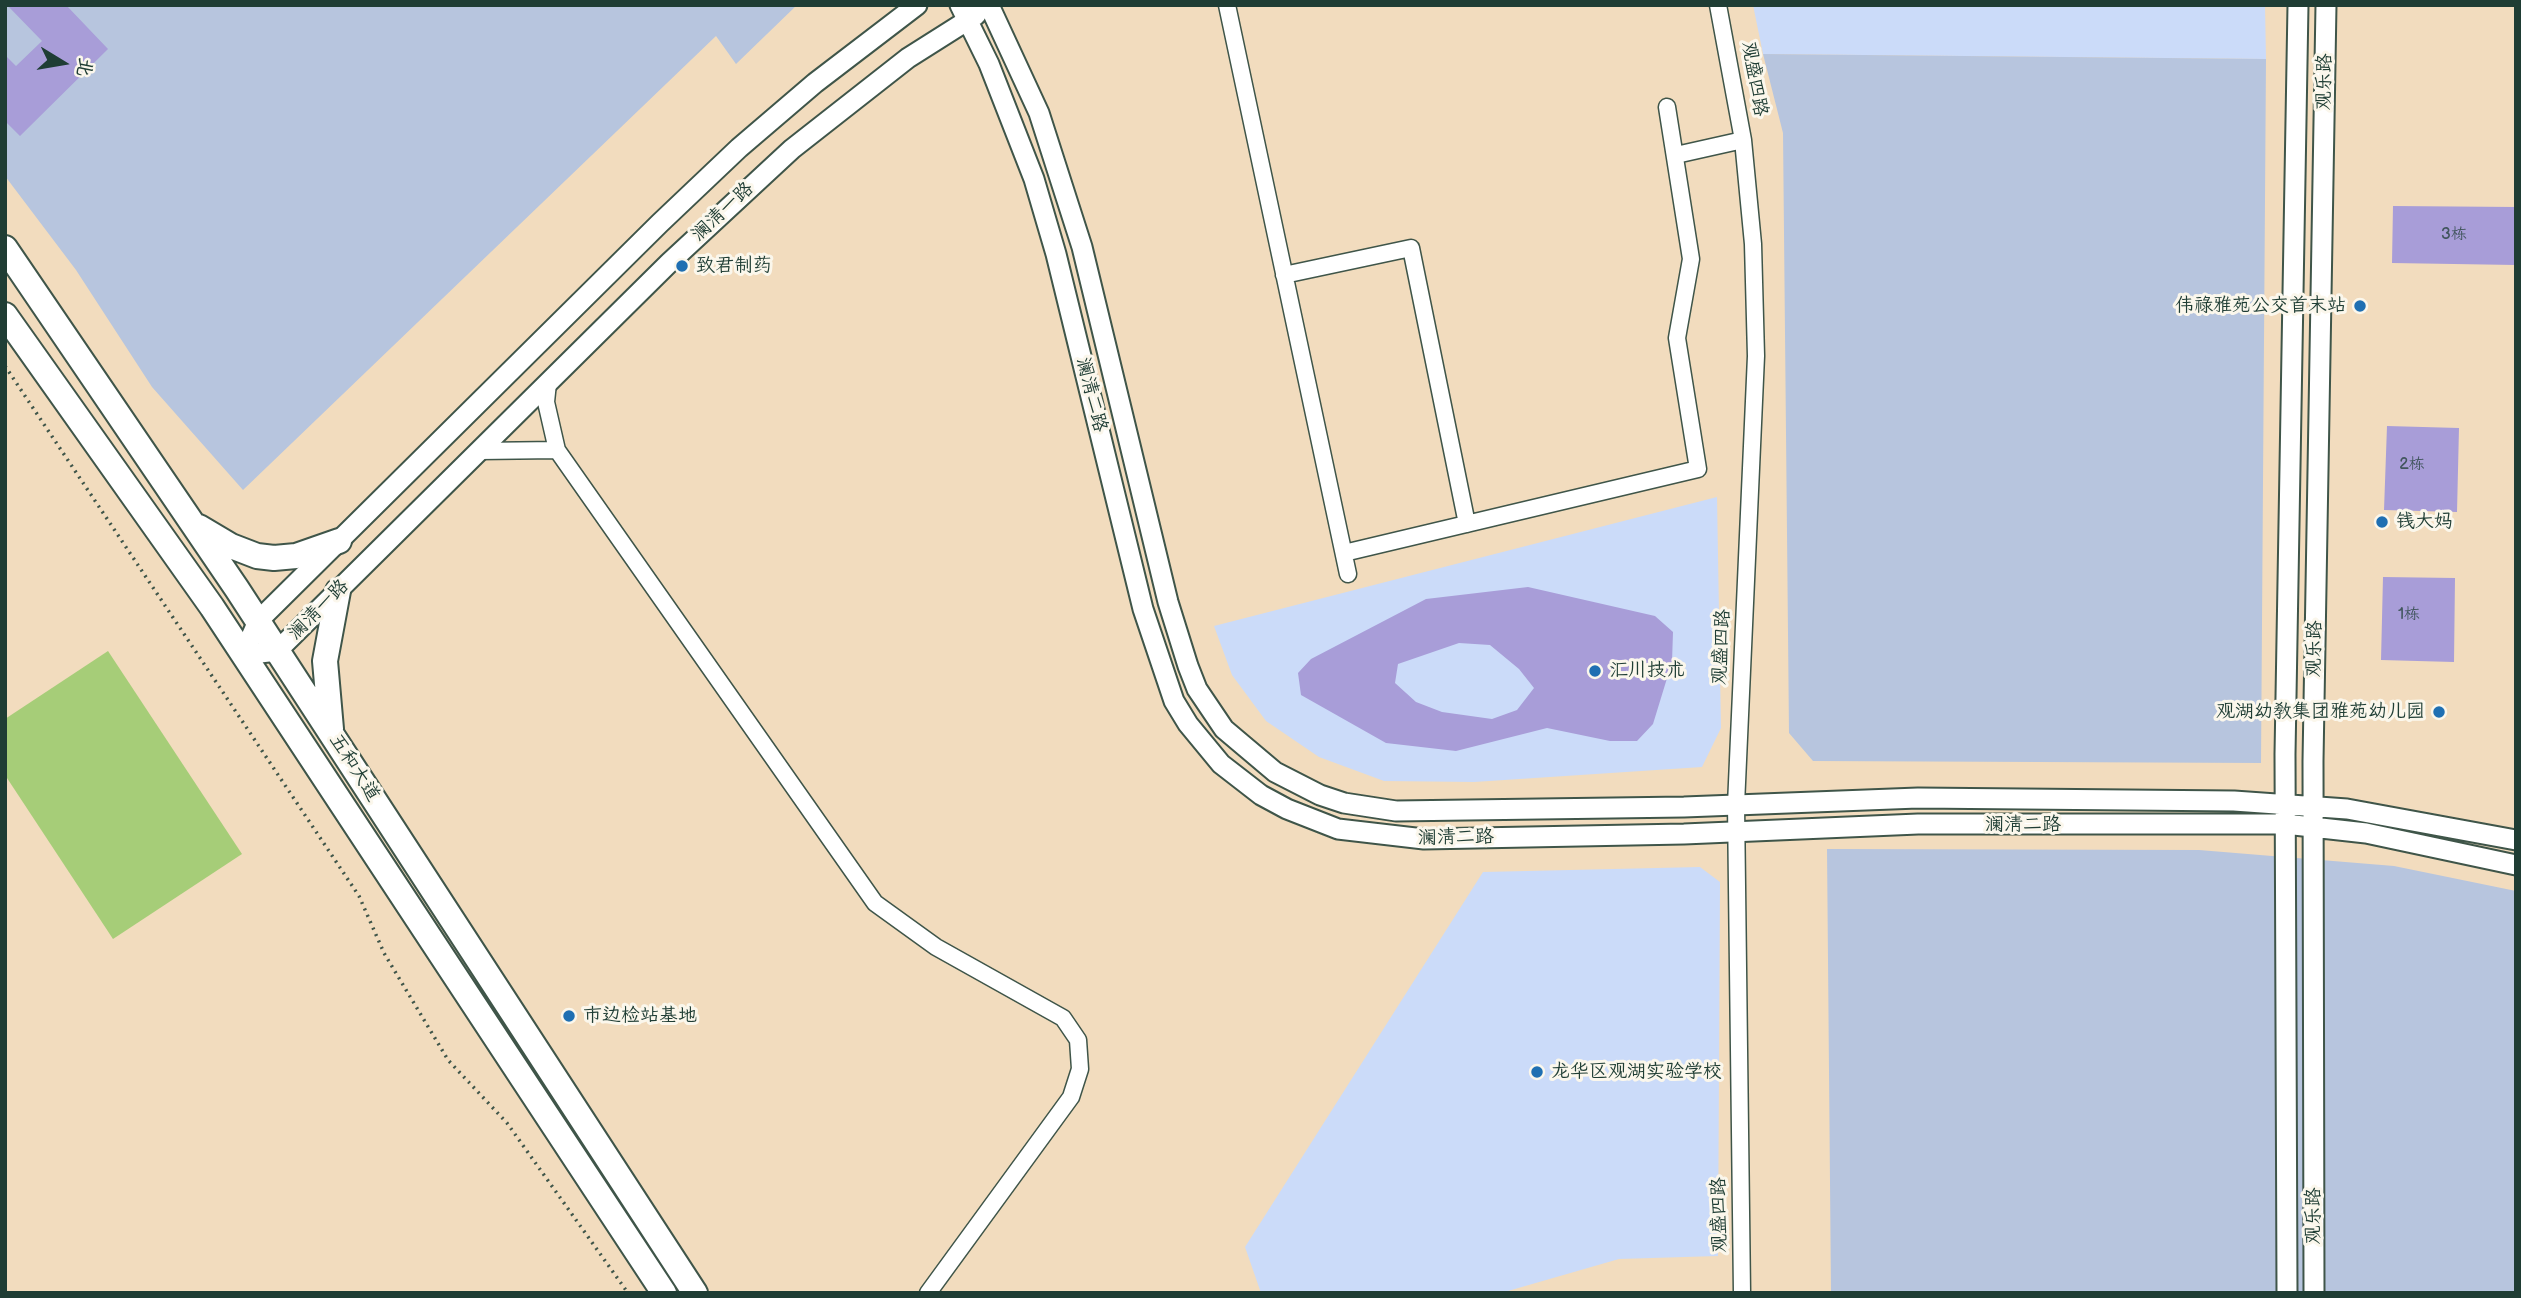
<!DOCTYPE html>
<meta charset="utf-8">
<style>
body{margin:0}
#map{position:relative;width:2521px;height:1298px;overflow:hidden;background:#f2dcbe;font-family:"Balsamiq Sans","LXGW WenKai TC",sans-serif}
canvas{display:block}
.frame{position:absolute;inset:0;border:7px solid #1f3d34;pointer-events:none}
.north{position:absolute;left:28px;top:28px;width:70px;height:70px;-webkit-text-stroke:5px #fbf7ec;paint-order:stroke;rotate:101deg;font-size:19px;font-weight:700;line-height:28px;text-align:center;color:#1f3d34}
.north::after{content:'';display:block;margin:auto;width:24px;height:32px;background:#1f3d34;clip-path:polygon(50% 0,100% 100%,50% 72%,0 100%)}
</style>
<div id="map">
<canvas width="2521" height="1298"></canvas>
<div class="frame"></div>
<div class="north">北</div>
</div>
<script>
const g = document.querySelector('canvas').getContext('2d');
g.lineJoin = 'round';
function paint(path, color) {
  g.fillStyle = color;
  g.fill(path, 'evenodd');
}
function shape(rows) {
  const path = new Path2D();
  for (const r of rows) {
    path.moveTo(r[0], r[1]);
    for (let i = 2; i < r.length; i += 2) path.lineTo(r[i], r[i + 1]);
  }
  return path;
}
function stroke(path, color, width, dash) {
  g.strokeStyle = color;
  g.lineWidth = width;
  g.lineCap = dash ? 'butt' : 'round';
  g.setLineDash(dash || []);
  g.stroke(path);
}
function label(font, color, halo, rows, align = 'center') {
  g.font = font + ' "Balsamiq Sans","LXGW WenKai TC",sans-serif';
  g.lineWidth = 6;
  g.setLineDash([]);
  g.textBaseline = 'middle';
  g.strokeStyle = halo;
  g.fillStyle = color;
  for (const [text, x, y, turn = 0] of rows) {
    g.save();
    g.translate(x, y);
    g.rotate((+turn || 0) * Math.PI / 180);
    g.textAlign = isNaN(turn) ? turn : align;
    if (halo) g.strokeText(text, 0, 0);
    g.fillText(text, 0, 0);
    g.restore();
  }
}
paint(shape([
 [1753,5,2265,5,2266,59,1763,54],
 [1717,497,1721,728,1702,767,1474,782,1384,781,1319,757,1266,721,1232,675,1214,626],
 [1700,867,1720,882,1718,1256,1619,1259,1501,1293,1261,1293,1245,1247,1483,872]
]), '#cbdbf9');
paint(shape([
 [5,5,797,5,736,64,716,36,243,490,152,387,76,270,5,176],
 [1763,54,2266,59,2261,763,1813,761,1789,733,1783,133],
 [1827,849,2199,850,2394,866,2516,891,2516,1293,1831,1293]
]), '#b7c5de');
paint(shape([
 [108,651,242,854,113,939,5,775,5,719]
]), '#a6cd78');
paint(shape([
 [7,5,66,5,108,49,20,136,5,121,5,55,16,66,42,41],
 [2393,206,2516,207,2516,265,2392,263],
 [2387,426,2459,428,2457,512,2384,510],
 [2383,577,2455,578,2454,662,2381,660],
 [1528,587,1655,616,1673,632,1672,662,1653,724,1637,741,1610,741,1547,728,1456,751,1386,743,1301,695,1298,673,1311,659,1426,599],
 [1459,643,1490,645,1519,669,1534,688,1517,710,1492,719,1442,712,1416,702,1395,683,1398,664]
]), '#a89dd8');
const minor = shape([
 [1227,5,1348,574],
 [1718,5,1743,140,1753,244,1756,356,1736,805,1742,1293],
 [1676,155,1743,140],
 [1284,275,1411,248,1467,524],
 [548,383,546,402,557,450,875,903,936,947,1063,1018,1078,1040,1080,1069,1071,1097,928,1293],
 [479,451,557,450],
 [1344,553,1698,469,1677,338,1691,259,1667,107]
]);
const tertiary = shape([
 [917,5,815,83,739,148,660,223,258,621,243,655,277,651,669,263,792,149,908,58,976,15],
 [960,5,989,64,1034,179,1056,254,1143,609,1174,701,1188,724,1221,764,1261,795,1287,809,1338,829,1424,839,1684,834,1918,824,2285,824,2366,833,2516,865],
 [989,5,1039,113,1082,247,1168,602,1188,666,1197,689,1224,729,1275,772,1320,795,1344,803,1396,811,1684,807,1918,798,2234,801,2347,809,2516,840],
 [2287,1293,2285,754,2298,5],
 [2314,1293,2313,761,2326,5]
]);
const primary = shape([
 [5,248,237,589,695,1293],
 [5,315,212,607,664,1293],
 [199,527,231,546,257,556,274,558,296,556,339,541],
 [331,729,325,661,338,591]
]);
stroke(minor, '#3f5549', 19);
stroke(tertiary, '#3f5549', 23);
stroke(primary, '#3f5549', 28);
stroke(shape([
 [5,366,359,896,384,953,448,1060,507,1123,628,1293]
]), '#3f5549', 3.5, [2, 5]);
stroke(minor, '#fff', 16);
stroke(tertiary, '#fff', 19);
stroke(primary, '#fff', 24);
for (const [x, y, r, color] of [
 [682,266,7,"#1f6fb2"],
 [2360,306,7,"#1f6fb2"],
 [2382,522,7,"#1f6fb2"],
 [1595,671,7,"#1f6fb2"],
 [2439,712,7,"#1f6fb2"],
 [569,1016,7,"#1f6fb2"],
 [1537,1072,7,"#1f6fb2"]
]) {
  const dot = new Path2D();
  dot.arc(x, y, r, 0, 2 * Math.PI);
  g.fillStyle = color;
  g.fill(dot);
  stroke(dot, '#fbf7ec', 2.5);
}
label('16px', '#41555d', null, [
 ["3栋",2454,235],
 ["2栋",2412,465],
 ["1栋",2409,615]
]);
label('19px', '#1f3d34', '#fbf7ec', [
 ["观盛四路",1754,79,80],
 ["观乐路",2325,82,-89],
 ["澜清一路",723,212,-43],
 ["澜清二路",1091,395,76],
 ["澜清一路",319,610,-45],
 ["观盛四路",1722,647,-87],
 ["观乐路",2315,649,-89],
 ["五和大道",354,768,57],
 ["澜清二路",2023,825],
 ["澜清二路",1456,838,-1],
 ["观盛四路",1720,1215,-91],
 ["观乐路",2314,1216,-90]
]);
label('19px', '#1f3d34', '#fbf7ec', [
 ["致君制药",696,266],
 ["伟禄雅苑公交首末站",2346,306,"right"],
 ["钱大妈",2396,522],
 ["汇川技术",1609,671],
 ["观湖幼教集团雅苑幼儿园",2425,712,"right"],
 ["市边检站基地",583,1016],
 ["龙华区观湖实验学校",1551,1072]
], 'left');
</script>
